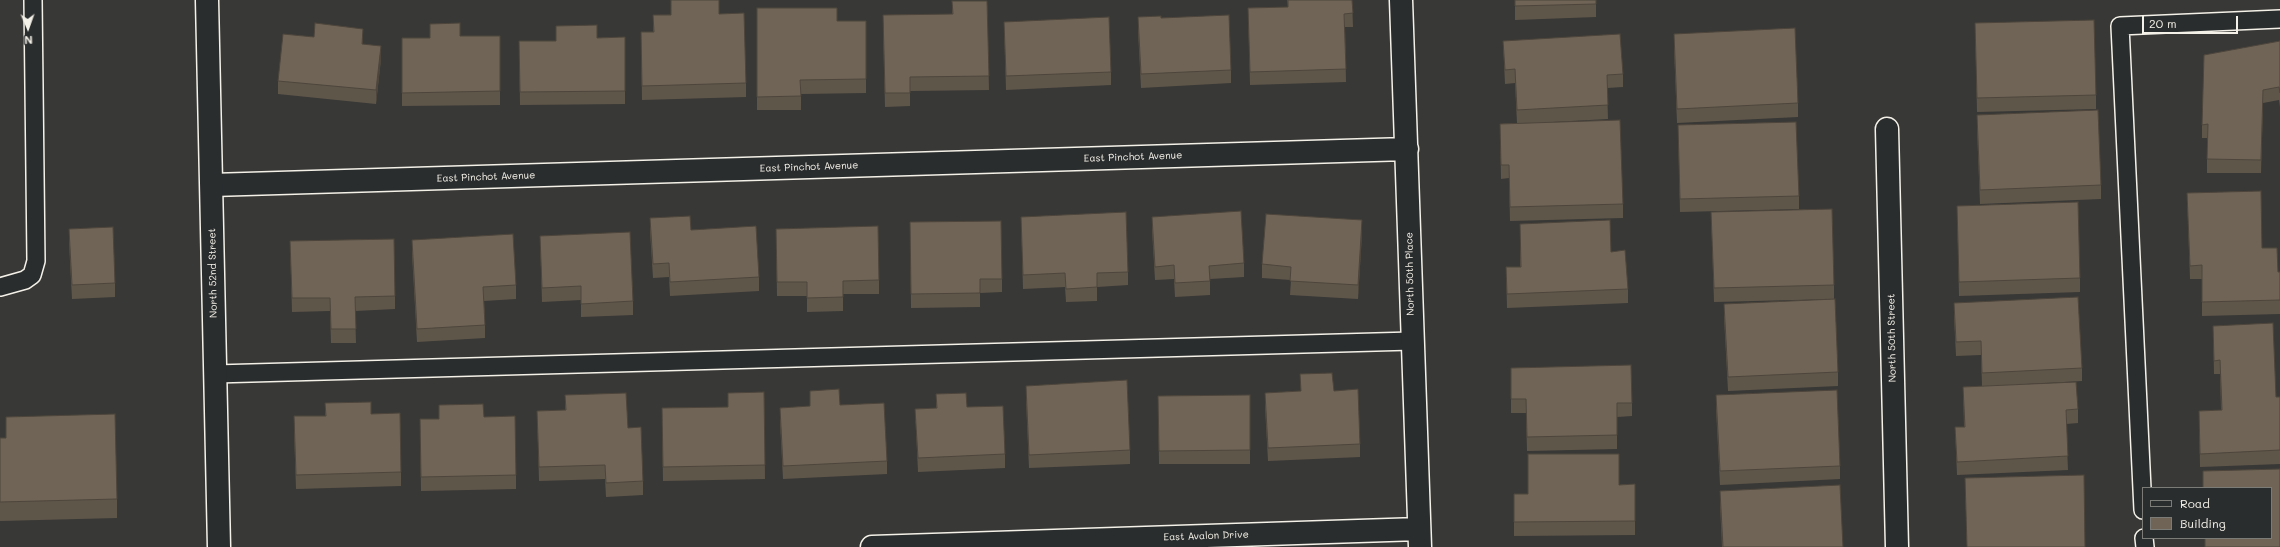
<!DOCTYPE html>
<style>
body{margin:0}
#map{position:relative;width:2280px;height:547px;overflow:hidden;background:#383836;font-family:Mali,sans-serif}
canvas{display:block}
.legend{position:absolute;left:2142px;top:487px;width:130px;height:52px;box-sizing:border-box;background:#2a2d2e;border:1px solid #7b7b78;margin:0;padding:5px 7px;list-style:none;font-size:12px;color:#f4f1e8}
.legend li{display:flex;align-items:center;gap:8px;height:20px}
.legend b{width:20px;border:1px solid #7b7b78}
.north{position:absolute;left:8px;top:8px;width:40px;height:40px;-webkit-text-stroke:3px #2a2d2e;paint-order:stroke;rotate:178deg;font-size:11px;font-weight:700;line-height:16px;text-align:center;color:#f4f1e8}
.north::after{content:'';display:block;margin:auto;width:14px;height:18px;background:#f4f1e8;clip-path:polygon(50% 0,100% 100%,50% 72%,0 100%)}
.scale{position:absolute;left:2142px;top:16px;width:96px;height:18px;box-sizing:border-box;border:2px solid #f4f1e8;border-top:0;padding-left:5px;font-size:12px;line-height:14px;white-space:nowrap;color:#f4f1e8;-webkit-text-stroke:3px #2a2d2e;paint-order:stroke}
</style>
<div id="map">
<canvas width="2280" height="547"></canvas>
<ul class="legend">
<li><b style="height:5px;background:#2a2d2e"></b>Road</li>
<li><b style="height:11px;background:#6f6456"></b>Building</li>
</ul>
<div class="north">N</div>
<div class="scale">20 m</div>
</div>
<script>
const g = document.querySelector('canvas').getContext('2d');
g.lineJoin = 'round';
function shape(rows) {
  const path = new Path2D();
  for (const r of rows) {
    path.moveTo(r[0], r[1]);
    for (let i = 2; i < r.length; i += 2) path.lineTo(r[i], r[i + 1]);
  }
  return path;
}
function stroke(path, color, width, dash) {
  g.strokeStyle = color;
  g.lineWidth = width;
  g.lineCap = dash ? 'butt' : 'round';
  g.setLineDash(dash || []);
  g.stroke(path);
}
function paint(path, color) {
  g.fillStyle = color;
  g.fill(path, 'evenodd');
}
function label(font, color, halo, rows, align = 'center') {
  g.font = font + ' Mali,sans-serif';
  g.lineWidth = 3;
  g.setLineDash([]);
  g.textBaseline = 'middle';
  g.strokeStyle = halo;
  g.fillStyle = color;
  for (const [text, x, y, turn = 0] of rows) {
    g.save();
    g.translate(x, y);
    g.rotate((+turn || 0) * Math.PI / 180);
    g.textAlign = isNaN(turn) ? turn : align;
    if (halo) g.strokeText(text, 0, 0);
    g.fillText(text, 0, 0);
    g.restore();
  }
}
const service = shape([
 [0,287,25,280,32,275,36,261,33,0],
 [215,374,1412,341],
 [2143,510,2120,26,2280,19],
 [2144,538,2145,547]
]);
const minor = shape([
 [1401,0,1420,547],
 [1887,129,1897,547],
 [212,185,1407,149],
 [872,547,1419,529]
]);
const tertiary = shape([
 [207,0,219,547]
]);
stroke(service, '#f4f1e8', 20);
stroke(minor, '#f4f1e8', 25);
stroke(tertiary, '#f4f1e8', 25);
stroke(service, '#2a2d2e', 17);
stroke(minor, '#2a2d2e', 22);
stroke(tertiary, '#2a2d2e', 22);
paint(shape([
 [1287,0,1352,0,1353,27,1345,27,1346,82,1250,85,1248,8,1288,7],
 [1515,0,1596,0,1596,17,1515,20],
 [952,1,987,1,989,90,910,91,910,106,885,107,883,29,952,14],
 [757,8,837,21,866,21,866,93,801,94,801,110,757,110],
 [719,14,746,83,746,97,642,100,641,32,653,32,653,15],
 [1138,17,1161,18,1231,70,1231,83,1141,88,1138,31],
 [1004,22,1111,72,1111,85,1006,90],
 [1975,23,2096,95,2096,109,1977,112],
 [1674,34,1798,103,1798,117,1677,123,1674,48],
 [460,36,500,36,500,105,402,106,402,38,430,38],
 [625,37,625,104,520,105,519,41,556,41,597,38],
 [1503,41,1623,74,1623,87,1607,88,1608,119,1553,122,1623,204,1623,218,1510,221,1509,178,1501,179,1500,124,1517,123,1515,83,1505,84],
 [2280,41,2280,107,2279,100,2263,103,2261,173,2207,173,2207,138,2202,138,2202,125],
 [363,44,381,59,376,104,278,94,278,81],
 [1977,115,2101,185,2101,199,1980,204,1977,129],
 [1678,125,1799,196,1799,209,1680,212],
 [2187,193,2262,248,2278,272,2280,272,2280,314,2202,316,2202,279,2190,279],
 [1957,206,2080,278,2080,292,1959,296],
 [1711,212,1834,285,1834,299,1714,302],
 [1021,217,1128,272,1128,285,1097,287,1097,301,1066,302,1065,287,1023,289],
 [1152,217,1244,263,1244,277,1210,279,1210,295,1175,297,1174,279,1155,280,1152,230],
 [650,218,691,230,759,277,759,291,670,296,669,277,653,278,650,231],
 [910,222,1002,279,1002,292,980,293,980,307,911,308],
 [1520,224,1611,252,1628,289,1628,303,1507,308,1506,267,1520,267],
 [69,229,115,283,115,297,72,299,69,243],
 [776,229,879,280,879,294,843,294,843,311,807,312,807,296,777,296],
 [1362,234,1358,299,1290,295,1291,280,1262,278,1262,264],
 [540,236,633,301,633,315,581,317,581,300,542,302],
 [412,240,516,285,516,299,484,301,485,325,485,338,417,342,412,254],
 [290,241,395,296,395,309,355,311,356,343,331,343,330,311,292,312],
 [1954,303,2082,368,2082,381,2027,384,2078,409,2078,423,2066,424,2068,470,1957,475,1955,427,1964,427,1963,387,1982,386,1981,355,1956,356,1954,317],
 [1724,304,1838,372,1838,386,1728,391,1724,317],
 [2213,326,2276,397,2280,397,2280,464,2200,467,2199,411,2221,410,2220,374,2214,374],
 [1511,368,1632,403,1632,416,1617,417,1617,449,1527,451,1526,413,1511,413],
 [1300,374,1334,391,1360,444,1360,457,1268,461,1265,407,1265,393,1301,391],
 [1026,386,1130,450,1130,464,1029,468,1026,400],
 [810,391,840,405,887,461,887,474,783,479,780,422,780,408,810,406],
 [764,392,765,479,663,481,662,421,728,407],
 [936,394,967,407,1005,454,1005,468,918,472,915,409,936,408],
 [565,395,628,428,643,481,643,495,606,497,605,479,539,481,537,411,565,410],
 [1250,395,1250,464,1159,464,1158,396],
 [1716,395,1840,466,1840,479,1720,485,1716,409],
 [325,403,371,414,401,472,401,486,296,489,294,430,325,416],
 [439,405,484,417,516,475,516,489,421,491,420,433,439,419],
 [0,438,117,499,117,518,0,521],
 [1965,478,2085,547,1967,547],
 [1635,484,1635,535,1514,536,1514,494,1528,494,1619,485],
 [1720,491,1843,547,1722,547,1720,504]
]), '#5f564a');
paint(shape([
 [363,29,363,42,362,57,362,44],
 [381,46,381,59,376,104,376,90],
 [1362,220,1362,234,1358,299,1358,285]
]), '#4e463c');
const building = shape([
 [671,0,719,0,719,14,744,13,746,83,642,86,641,32,654,32,653,15,671,15,671,0],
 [1288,0,1352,0,1353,13,1344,14,1346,69,1250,72,1248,8,1288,7,1288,0],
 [1515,0,1596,0,1596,4,1515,6,1515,0],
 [952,1,987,1,989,76,910,77,910,93,885,93,883,15,953,14,952,1],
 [757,8,837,8,837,21,866,21,866,79,800,80,801,96,757,97,757,8],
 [1229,15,1231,70,1141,74,1138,17,1161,16,1161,18,1229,15],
 [1109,17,1111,72,1006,76,1004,22,1109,17],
 [2094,20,2096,95,1977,98,1975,23,2094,20],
 [315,23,363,29,362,44,381,46,376,90,278,81,283,34,314,37,315,23],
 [460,23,460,36,500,36,500,91,402,93,402,38,430,38,430,24,460,23],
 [597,25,597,38,625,37,625,91,520,92,519,41,556,41,556,26,597,25],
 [1795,28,1798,103,1677,109,1674,34,1795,28],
 [1620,34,1623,74,1607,75,1608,105,1517,110,1515,69,1505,70,1503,41,1620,34],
 [2280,41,2280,93,2279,87,2263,90,2261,160,2207,159,2208,124,2202,125,2204,55,2280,41],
 [2098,110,2101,185,1980,190,1977,115,2098,110],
 [1620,120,1623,204,1510,207,1509,165,1501,165,1500,124,1620,120],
 [1796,122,1799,196,1680,199,1678,125,1796,122],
 [2261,191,2262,248,2277,248,2278,272,2280,272,2280,300,2202,302,2202,265,2190,266,2187,193,2261,191],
 [2078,202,2080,278,1959,282,1957,206,2078,202],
 [1832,209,1834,285,1714,288,1711,212,1832,209],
 [1241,211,1244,263,1209,266,1210,281,1175,283,1174,265,1155,267,1152,217,1241,211],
 [1126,212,1128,272,1097,273,1097,287,1066,289,1065,273,1023,275,1021,217,1126,212],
 [1266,214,1362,220,1358,285,1290,281,1291,267,1262,264,1266,214],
 [690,216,691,230,756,226,759,277,670,282,669,263,653,264,650,218,690,216],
 [1610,220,1611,252,1625,250,1628,289,1507,294,1506,267,1521,267,1520,224,1610,220],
 [1001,221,1002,279,980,279,980,293,911,294,910,222,1001,221],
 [878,226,879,280,843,281,843,297,807,298,807,282,777,282,776,229,878,226],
 [113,227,115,283,72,285,69,229,113,227],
 [630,232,633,301,581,304,581,286,542,288,540,236,630,232],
 [513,234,516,285,483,287,485,325,417,329,412,240,513,234],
 [394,239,395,296,355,297,356,329,331,329,330,298,292,298,290,241,394,239],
 [2078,297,2082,368,1982,373,1981,341,1956,342,1954,303,2078,297],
 [1835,299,1838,372,1728,377,1724,304,1835,299],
 [2273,323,2276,397,2280,397,2280,450,2200,454,2199,411,2222,410,2220,360,2214,361,2213,326,2273,323],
 [1631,365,1632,403,1617,403,1617,435,1527,437,1526,399,1511,399,1511,368,1631,365],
 [1332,373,1334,391,1358,389,1360,444,1268,448,1265,393,1301,391,1300,374,1332,373],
 [1127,380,1130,450,1029,455,1026,386,1127,380],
 [2076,382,2078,409,2066,410,2068,456,1957,462,1955,427,1965,427,1963,387,2076,382],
 [839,389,840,405,884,403,887,461,783,466,780,408,810,406,810,391,839,389],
 [1837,390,1840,466,1720,471,1716,395,1837,390],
 [764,392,765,465,663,467,662,408,728,407,728,393,764,392],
 [626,393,628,428,641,427,643,481,606,483,605,465,539,467,537,411,566,410,565,395,626,393],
 [966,393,967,407,1003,406,1005,454,918,458,915,409,937,408,936,394,966,393],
 [1250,395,1250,450,1159,451,1158,396,1250,395],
 [371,402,371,414,400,413,401,472,296,475,294,416,326,416,325,403,371,402],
 [483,404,484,417,515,416,516,475,421,477,420,419,439,419,439,405,483,404],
 [115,414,117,499,0,502,0,438,6,438,6,417,115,414],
 [1528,454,1619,454,1619,485,1635,484,1635,521,1514,522,1514,494,1528,494,1528,454],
 [2280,469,2280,547,2205,547,2205,538,2271,538,2271,488,2203,488,2203,471,2280,469],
 [2084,475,2085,547,1967,547,1965,478,2084,475],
 [1840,485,1843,547,1723,547,1720,491,1840,485]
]);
paint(building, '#6f6456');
stroke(building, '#4e463c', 1);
label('10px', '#f4f1e8', '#2a2d2e', [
 ["East Pinchot Avenue",1133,157,-2],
 ["East Pinchot Avenue",809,167,-2],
 ["East Pinchot Avenue",486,177,-2],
 ["North 52nd Street",213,273,-91],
 ["North 50th Place",1410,274,-91],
 ["North 50th Street",1892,338,-91],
 ["East Avalon Drive",1206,536,-2]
]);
</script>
